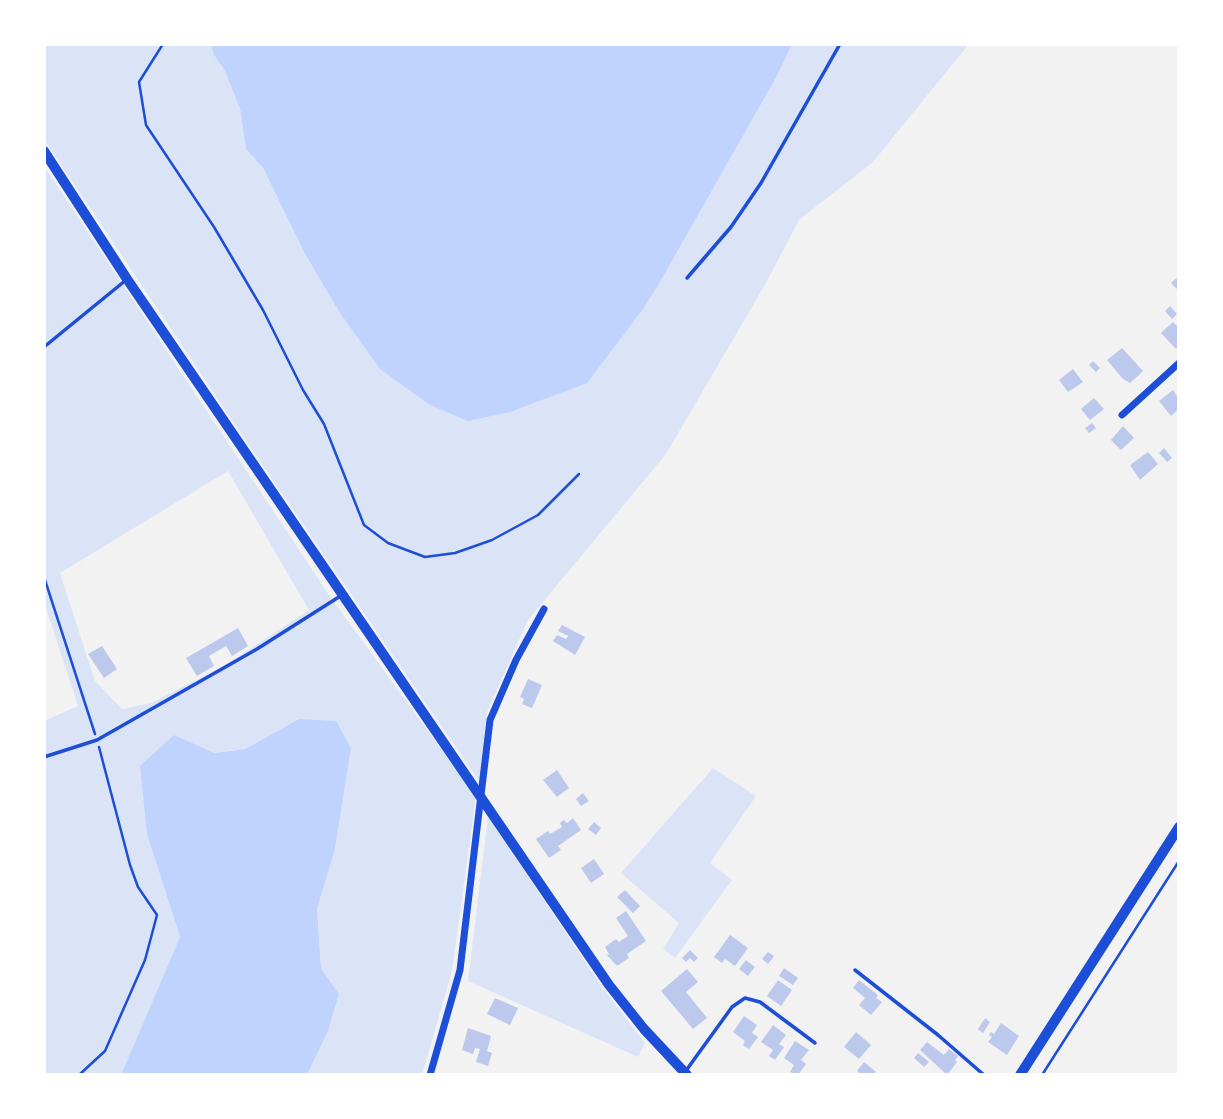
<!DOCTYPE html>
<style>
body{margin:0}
#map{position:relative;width:1223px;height:1119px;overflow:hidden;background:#f2f2f2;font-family:"PT Serif",serif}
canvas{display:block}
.frame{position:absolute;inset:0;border:46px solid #fff;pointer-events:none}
</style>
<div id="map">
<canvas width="1223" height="1119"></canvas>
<div class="frame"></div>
</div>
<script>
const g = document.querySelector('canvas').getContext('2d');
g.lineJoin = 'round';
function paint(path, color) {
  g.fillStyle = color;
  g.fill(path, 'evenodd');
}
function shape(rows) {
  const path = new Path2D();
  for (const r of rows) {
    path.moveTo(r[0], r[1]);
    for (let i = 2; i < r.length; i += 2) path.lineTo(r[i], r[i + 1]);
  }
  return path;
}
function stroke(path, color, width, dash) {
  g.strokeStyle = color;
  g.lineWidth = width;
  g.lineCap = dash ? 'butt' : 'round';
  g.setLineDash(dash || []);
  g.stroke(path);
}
paint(shape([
 [44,44,214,44,211,45,214,55,225,71,240,109,246,149,263,168,304,252,338,310,660,282,777,76,792,44,969,44,873,162,799,220,766,283,666,454,528,620,487,712,479,781,244,438,44,139],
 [44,166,331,598,476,797,452,971,422,1075,307,1075,328,1031,339,994,321,968,317,909,335,849,351,748,299,719,245,749,215,753,174,735,147,834,180,937,121,1075,44,1075,44,721,78,706,44,602],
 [228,471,309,610,224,666,151,703,122,709,95,681,60,573],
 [713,768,756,796,710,863,732,880,675,958,663,949,679,923,621,873],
 [488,817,602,987,645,1043,638,1057,468,981]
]), '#dbe4f7');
paint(shape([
 [214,44,792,44,777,76,660,282,643,309,587,383,510,412,468,421,430,405,380,369,338,310,304,252,263,168,246,149,240,109,225,71,214,55,211,45],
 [299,719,336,721,351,748,335,849,317,909,321,968,339,994,328,1031,307,1075,121,1075,180,937,147,834,140,766,174,735,215,753,245,749]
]), '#bfd3fe');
paint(shape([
 [1179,276,1179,287,1177,289,1171,283],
 [1170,306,1177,314,1172,319,1165,311],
 [1173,322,1179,328,1179,346,1176,349,1161,333],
 [1122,348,1143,371,1130,383,1123,379,1107,360],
 [1093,361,1100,368,1096,372,1089,365],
 [1073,369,1083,382,1068,392,1059,380],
 [1173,390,1179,399,1179,409,1171,416,1159,401],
 [1094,398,1104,409,1090,420,1081,409],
 [1092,423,1096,428,1089,433,1085,428],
 [1123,426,1134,438,1121,450,1111,440],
 [1164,448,1172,458,1167,462,1159,453],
 [1148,452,1158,464,1140,480,1130,465],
 [562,625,585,637,575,655,553,641,557,635,566,639,568,636,558,631],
 [238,628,248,646,232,656,226,646,209,656,214,666,197,676,186,658],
 [102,646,117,669,104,678,88,654],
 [528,679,542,685,532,708,522,704,524,699,520,697],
 [557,770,569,788,557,797,543,780],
 [583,793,589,801,581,806,576,799],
 [573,818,581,830,558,846,561,850,549,858,536,839,548,831,550,834,562,827,560,823,564,820,567,823],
 [594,822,601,828,596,835,588,829],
 [594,859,604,874,591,883,581,868],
 [625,890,640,906,633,913,617,897],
 [626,911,646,941,627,954,629,958,617,966,607,955,609,954,605,947,616,939,619,942,628,936,616,918],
 [730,935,748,948,735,966,725,959,722,963,714,957],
 [690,950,698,958,694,962,690,958,686,962,682,958],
 [768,952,774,956,768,964,762,959],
 [746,960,755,967,748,976,739,969],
 [784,968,798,978,793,985,779,976],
 [687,969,698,982,686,992,707,1018,693,1029,661,991],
 [778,980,792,990,781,1006,767,996],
 [859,980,878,995,876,998,882,1002,871,1015,859,1005,865,998,853,988],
 [495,998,518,1008,510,1025,487,1014],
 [744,1016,757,1025,752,1033,758,1037,749,1049,743,1045,745,1041,733,1032],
 [985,1018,990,1022,983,1033,978,1029],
 [1001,1023,1019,1036,1007,1055,988,1042,992,1037,989,1035,991,1032,994,1034],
 [773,1025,786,1035,779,1044,784,1047,775,1060,769,1056,773,1050,761,1042],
 [468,1028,491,1036,487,1051,492,1053,488,1066,476,1062,480,1049,475,1048,473,1054,462,1050],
 [856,1032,871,1045,859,1059,844,1047],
 [795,1041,809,1050,801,1060,806,1064,798,1075,790,1072,794,1065,784,1058],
 [927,1042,944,1055,949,1049,958,1056,955,1060,957,1062,947,1075,920,1050],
 [918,1053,929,1062,924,1067,914,1058],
 [864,1062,876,1072,873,1075,862,1075,857,1071]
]), '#bdc9ec');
stroke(shape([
 [163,44,139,82,146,125,214,227,263,310,303,390,324,424,364,525,388,543,425,557,455,553,492,540,538,515,579,474],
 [44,577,95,734],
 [79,1075,105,1051,145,960,157,915,138,887,130,865,99,747],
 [1042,1075,1179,861]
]), '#1d4ed8', 2.5);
stroke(shape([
 [687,278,731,227,761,183,840,44],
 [44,347,126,280],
 [44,757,97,740,257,649,342,595],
 [855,970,938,1035,984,1075],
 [685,1072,732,1007,745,998,760,1002,815,1043]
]), '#1d4ed8', 3.5);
stroke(shape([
 [1122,415,1179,363],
 [430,1075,460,970,490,720,516,660,544,609]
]), '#1d4ed8', 7);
stroke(shape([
 [44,151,127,279,609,985,644,1029,687,1075]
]), '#1d4ed8', 10);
stroke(shape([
 [1020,1075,1179,827]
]), '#1d4ed8', 10);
</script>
